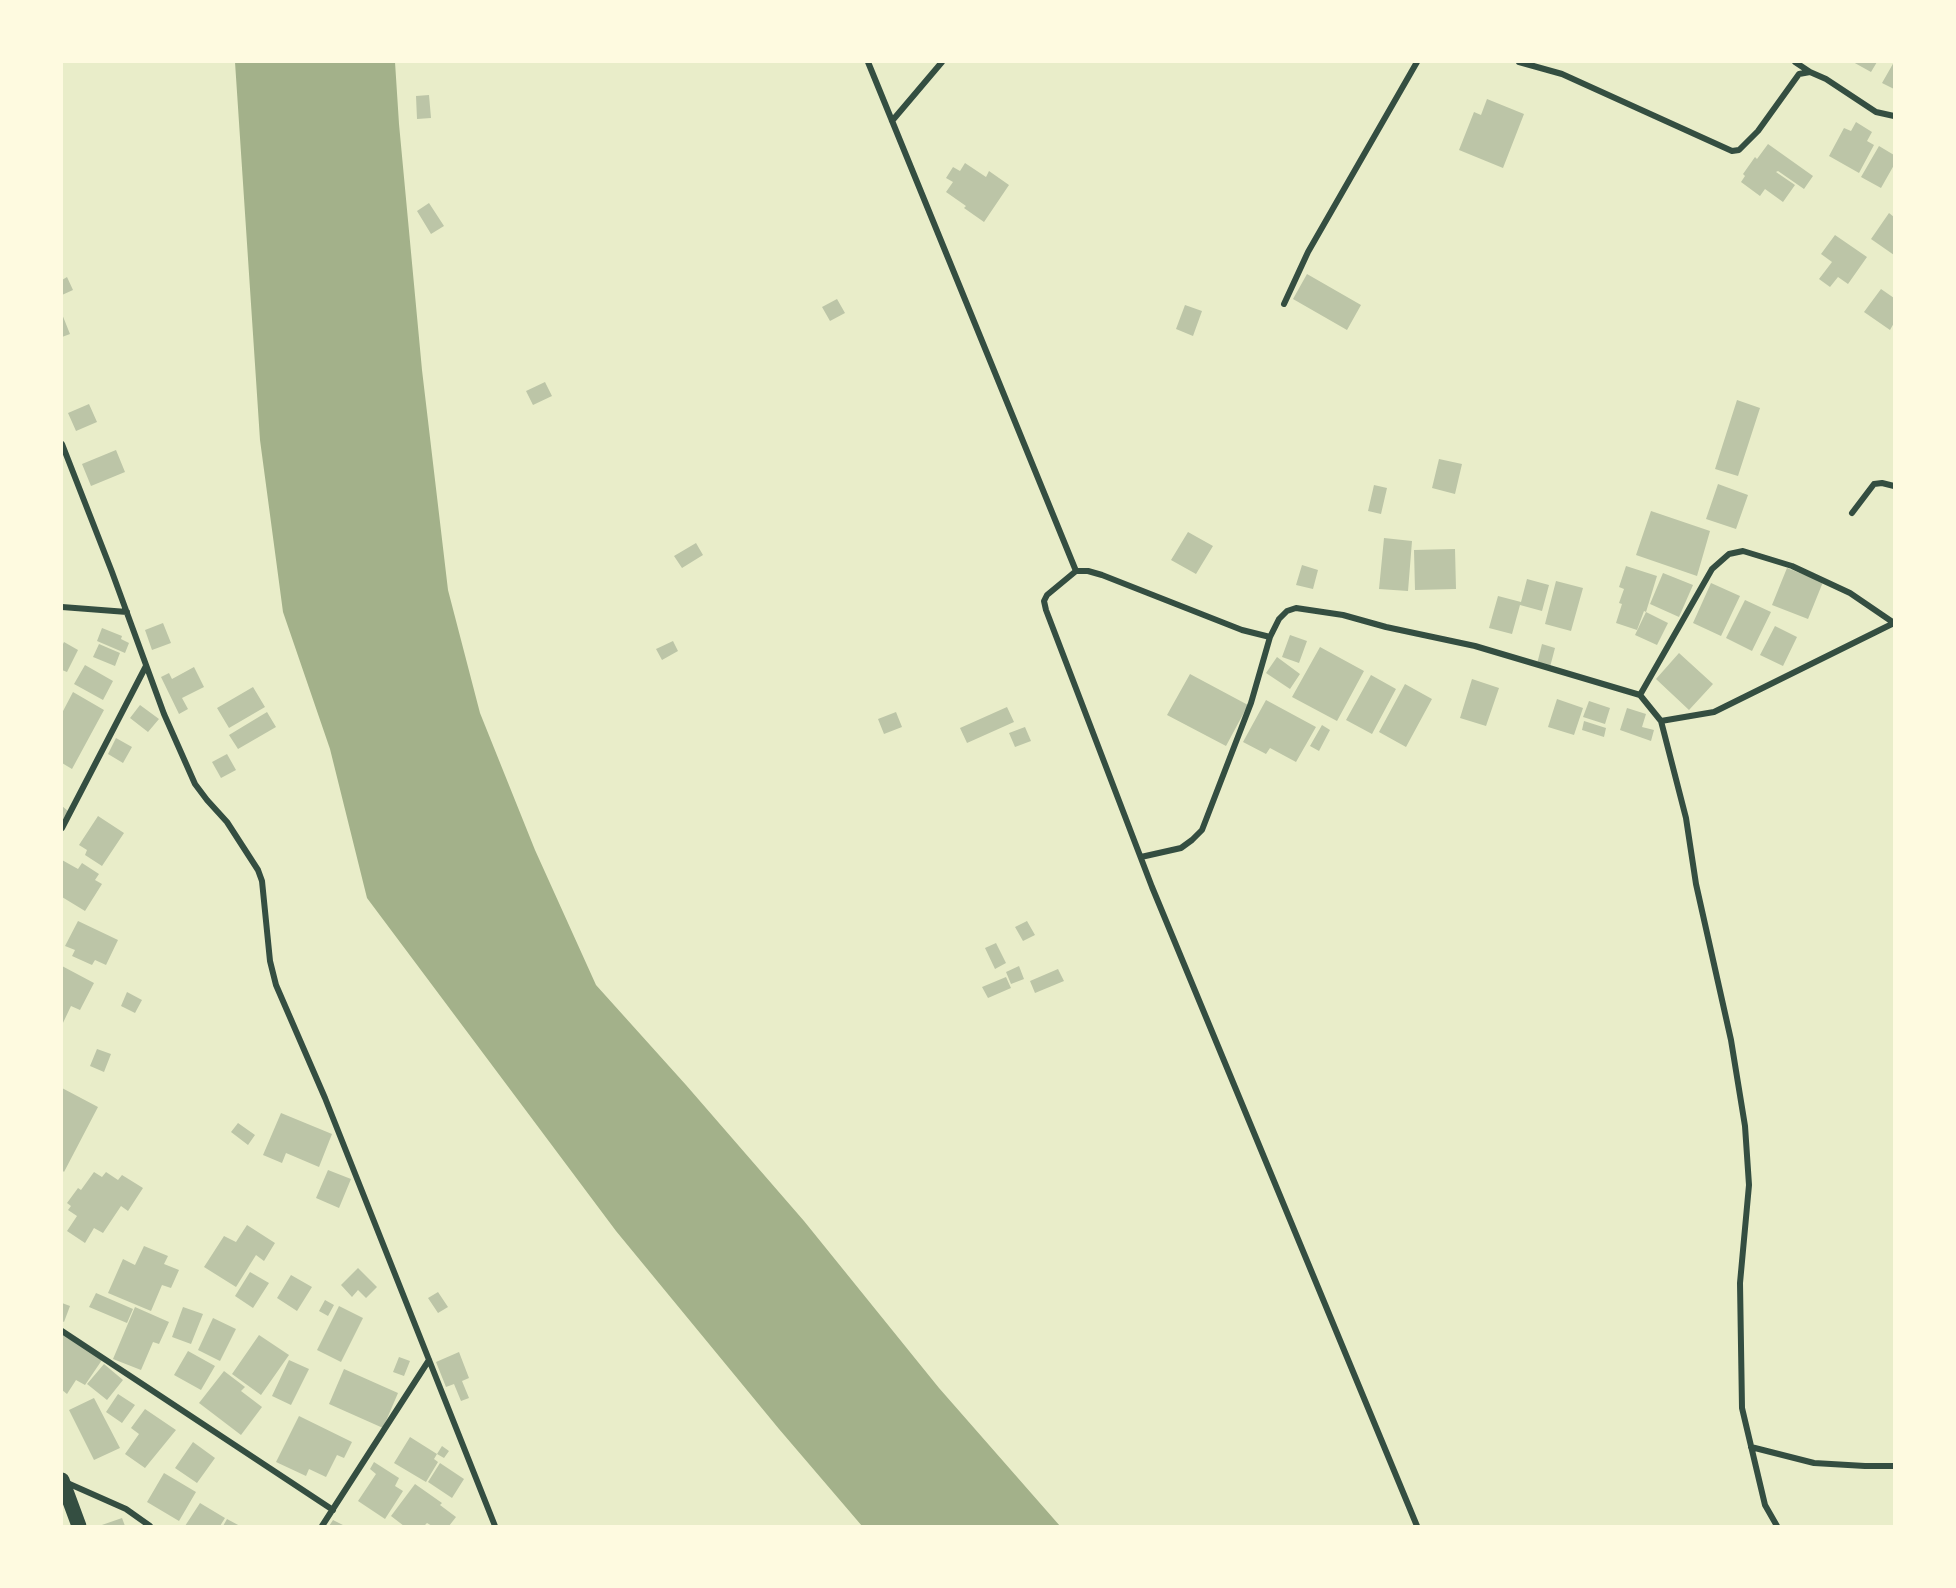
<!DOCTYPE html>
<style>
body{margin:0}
#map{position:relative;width:1956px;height:1588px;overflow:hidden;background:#e9edc9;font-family:"DM Sans",sans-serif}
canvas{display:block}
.frame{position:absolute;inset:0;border:63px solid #fefae0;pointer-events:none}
</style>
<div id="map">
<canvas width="1956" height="1588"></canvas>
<div class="frame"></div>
</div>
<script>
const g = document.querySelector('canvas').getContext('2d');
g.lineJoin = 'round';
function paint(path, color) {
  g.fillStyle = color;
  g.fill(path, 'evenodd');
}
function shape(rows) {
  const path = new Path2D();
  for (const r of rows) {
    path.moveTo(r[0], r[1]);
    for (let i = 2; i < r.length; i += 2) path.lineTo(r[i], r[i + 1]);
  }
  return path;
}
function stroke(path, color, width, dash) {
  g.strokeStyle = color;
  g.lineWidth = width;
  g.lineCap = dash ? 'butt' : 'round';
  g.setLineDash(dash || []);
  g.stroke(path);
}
paint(shape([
 [235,62,395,62,399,124,422,370,448,590,480,713,535,850,596,985,686,1085,804,1221,939,1388,1060,1526,862,1526,779,1429,616,1231,367,898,330,749,283,612,260,440]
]), '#a3b18a');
paint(shape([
 [1853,62,1877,62,1871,72],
 [1894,62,1894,89,1882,83],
 [429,95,431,118,417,119,416,96],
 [1487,99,1524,114,1503,168,1459,150,1474,112,1481,115],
 [1856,122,1872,132,1867,141,1874,145,1859,173,1829,156,1844,128,1851,131],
 [1768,144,1813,176,1804,189,1778,171,1776,172,1795,185,1783,202,1765,189,1760,196,1741,182,1745,176,1743,174,1755,157,1757,159],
 [1879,146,1894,155,1894,165,1881,188,1861,177],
 [965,163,986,177,989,171,1009,185,984,222,964,208,966,206,946,192,953,182,946,178,953,167,960,171],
 [429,203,444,226,431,234,417,211],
 [1889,213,1894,217,1894,255,1871,239],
 [1835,235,1867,257,1848,284,1838,277,1830,287,1819,279,1832,262,1821,254],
 [1307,274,1361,305,1347,330,1293,299],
 [67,277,73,290,62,295,62,280],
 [1881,289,1894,298,1894,323,1890,330,1864,312],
 [837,299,845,313,830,321,822,307],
 [1185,305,1202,311,1193,336,1176,329],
 [62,314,70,334,62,337],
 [545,382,552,396,533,405,526,391],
 [1737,400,1760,408,1738,476,1715,469],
 [89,404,97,422,76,431,68,413],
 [116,450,125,472,91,486,82,464],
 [1439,459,1462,464,1455,494,1432,488],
 [1718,484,1748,495,1736,529,1706,519],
 [1374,485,1387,488,1381,514,1368,511],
 [1651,511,1710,531,1697,576,1636,555],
 [1188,532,1213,546,1196,574,1171,560],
 [1384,538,1412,541,1408,591,1379,589],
 [696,543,703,555,682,568,674,556],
 [1455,549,1456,589,1415,590,1414,550],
 [1302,565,1318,570,1313,589,1296,585],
 [1626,566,1657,576,1646,612,1644,611,1637,630,1616,623,1622,604,1619,603,1624,589,1619,587],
 [1787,568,1823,582,1808,619,1772,605],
 [1663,573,1693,585,1679,617,1650,604],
 [1527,579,1549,585,1542,611,1520,605,1512,634,1489,628,1498,596,1521,602],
 [1556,581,1583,588,1571,631,1545,624],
 [1711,583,1740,596,1721,636,1693,623],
 [1745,600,1771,612,1752,651,1726,638],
 [1646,612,1668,623,1657,645,1635,635],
 [163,623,171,643,152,650,145,630],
 [1775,626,1797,637,1783,666,1760,655],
 [102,628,122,636,121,639,129,643,125,653,97,641],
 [1290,635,1307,641,1299,663,1282,657],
 [673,641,678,651,662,660,656,649],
 [64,642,78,650,67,672,62,670,62,646],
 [99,644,120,653,115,666,93,657],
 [1542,644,1555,648,1550,667,1537,664],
 [1320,647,1364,671,1337,721,1292,697],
 [1679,653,1713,684,1689,710,1656,679],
 [1277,657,1300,674,1290,689,1266,673],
 [85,665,113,681,103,700,74,684],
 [194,667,204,687,182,698,188,709,179,714,161,677,169,673,172,679],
 [1190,674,1248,705,1226,746,1167,715],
 [1371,675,1396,689,1372,734,1346,720],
 [1472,679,1499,688,1486,726,1460,718],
 [1405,684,1432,699,1406,747,1379,732],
 [253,687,265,707,229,728,217,708],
 [73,692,104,710,72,769,62,763,62,713],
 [1557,699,1583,708,1574,735,1548,727],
 [1266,700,1316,727,1296,762,1270,748,1266,754,1243,742],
 [1589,701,1610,708,1605,724,1583,717],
 [140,705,159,719,148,732,130,718],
 [1007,707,1014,722,967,743,960,728],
 [1627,708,1646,714,1642,727,1654,730,1651,741,1620,730],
 [267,712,276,727,238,749,229,735],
 [896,712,902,727,884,734,878,719],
 [1584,721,1606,728,1604,737,1582,730],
 [1322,725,1330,730,1319,751,1310,746],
 [1025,727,1031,741,1015,747,1009,733],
 [116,738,132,747,123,763,108,754],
 [227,754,236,770,221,778,212,762],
 [62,806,68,811,62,821],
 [98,816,124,833,102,866,85,855,87,850,79,845],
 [62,860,78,869,82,863,99,874,95,880,102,884,85,911,62,897],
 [78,921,118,940,106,965,95,960,92,965,72,956,75,950,65,946],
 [1027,921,1035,935,1023,941,1015,927],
 [996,943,1006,963,995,969,985,948],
 [62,966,94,983,80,1010,71,1006,62,1025],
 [1019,966,1024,979,1011,984,1006,972],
 [1058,969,1064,981,1035,993,1030,981],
 [1006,977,1011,988,988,998,982,987],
 [127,992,142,1000,135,1013,121,1006],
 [97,1049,111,1054,104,1072,90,1066],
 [62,1088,98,1107,64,1172,62,1170],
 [281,1113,332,1134,319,1167,286,1153,282,1163,263,1155],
 [238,1123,255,1135,248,1145,231,1132],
 [328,1170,351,1179,339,1208,316,1198],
 [94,1172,102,1177,106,1172,118,1180,122,1175,143,1188,128,1211,121,1206,103,1233,94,1228,85,1243,67,1231,77,1216,68,1210,71,1206,67,1203,78,1188,81,1190],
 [247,1225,275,1243,264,1261,256,1255,236,1287,204,1267,224,1236,236,1242],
 [144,1246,168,1256,164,1264,179,1270,171,1288,162,1285,151,1311,108,1293,123,1259,135,1265],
 [358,1268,377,1287,366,1298,358,1290,352,1297,341,1285],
 [250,1272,269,1283,253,1308,235,1296],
 [291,1275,312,1287,297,1311,277,1298],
 [438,1292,448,1307,438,1313,428,1298],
 [96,1293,133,1309,127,1323,89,1307],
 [325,1300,334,1305,328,1316,319,1311],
 [62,1303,70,1306,64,1322,62,1321],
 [339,1306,363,1318,341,1362,317,1350],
 [135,1307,169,1322,159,1344,153,1342,141,1370,113,1359],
 [183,1307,203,1314,191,1344,172,1337],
 [213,1318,236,1329,220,1361,198,1350],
 [63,1334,102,1360,85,1385,76,1380,67,1394,62,1390],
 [259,1335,289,1355,261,1395,232,1374],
 [188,1351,215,1366,201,1390,174,1375],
 [459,1352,469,1378,462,1381,469,1398,461,1401,454,1384,446,1387,436,1362],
 [399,1357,410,1361,404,1376,393,1372],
 [289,1360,309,1369,291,1405,272,1396],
 [104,1364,123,1380,107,1400,87,1384],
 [344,1369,398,1393,383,1428,329,1404],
 [224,1371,245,1387,241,1391,262,1407,241,1435,199,1403],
 [118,1394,135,1405,122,1423,106,1412],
 [94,1398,120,1448,94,1460,69,1410],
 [145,1409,176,1430,145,1468,125,1454,139,1434,131,1428],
 [299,1416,352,1442,344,1458,337,1455,326,1477,309,1469,306,1476,276,1462],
 [410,1437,437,1454,434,1459,438,1462,426,1482,394,1463],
 [193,1442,215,1458,197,1483,175,1468],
 [442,1446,449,1451,444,1458,437,1454],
 [374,1462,399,1478,395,1486,403,1491,385,1519,358,1501,376,1474,370,1469],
 [440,1463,464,1479,452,1498,428,1482],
 [164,1473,196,1492,179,1521,147,1502],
 [415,1484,442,1503,440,1505,456,1517,449,1526,432,1526,427,1523,424,1526,404,1526,391,1516],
 [200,1503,225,1518,220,1526,185,1526],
 [122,1518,125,1526,99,1526],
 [227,1519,240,1526,223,1526],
 [333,1520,345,1526,329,1526]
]), '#bcc5a7');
stroke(shape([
 [868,62,1076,571,1047,595,1044,601,1046,610,1152,887,1417,1526],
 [1519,62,1562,74,1732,151,1739,150,1758,131,1799,74,1810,72,1826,79,1876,112,1894,116],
 [1795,62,1810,72],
 [892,121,942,62],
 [1284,304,1308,252,1417,62],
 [62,444,112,572,164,714,195,784,207,800,227,822,258,870,262,881,270,961,276,985,325,1098,495,1526],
 [1852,513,1874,484,1882,483,1894,486],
 [1076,571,1088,571,1102,575,1242,630,1270,637,1279,619,1287,611,1296,608,1343,615,1386,627,1475,646,1640,695,1661,721,1714,712,1894,623],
 [62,607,127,612],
 [1640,695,1712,569,1729,554,1743,551,1792,566,1850,593,1894,623],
 [1661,721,1686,818,1696,884,1731,1040,1745,1126,1749,1185,1740,1283,1742,1408,1765,1505,1777,1526],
 [62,828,146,666],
 [1141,857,1181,848,1192,840,1202,830,1251,703,1270,637],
 [62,1331,333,1510],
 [1751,1447,1814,1463,1865,1466,1894,1466],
 [65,1482,126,1509,150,1526],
 [322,1526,429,1360]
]), '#344e41', 6);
stroke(shape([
 [62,1480,79,1526]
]), '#344e41', 15);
</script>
